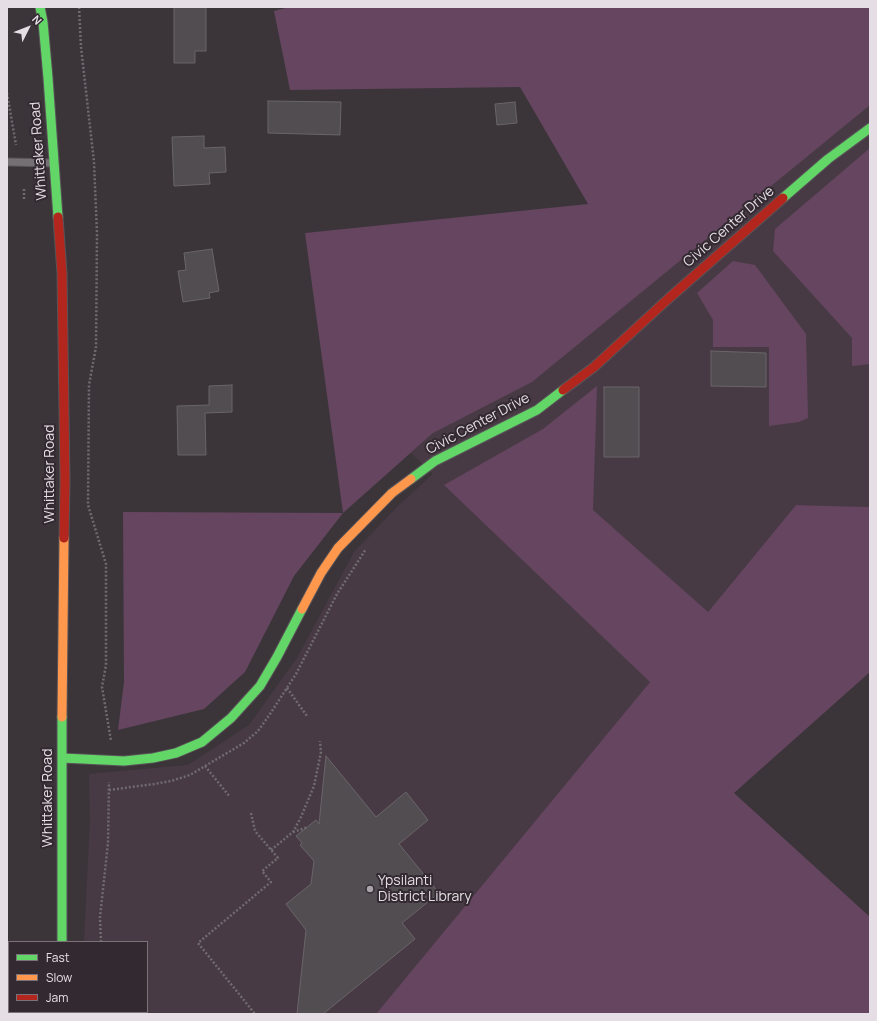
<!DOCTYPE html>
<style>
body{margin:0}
#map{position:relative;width:877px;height:1021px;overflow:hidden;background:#3b353a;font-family:Manrope,sans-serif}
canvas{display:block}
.frame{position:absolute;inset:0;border:8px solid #e5dee4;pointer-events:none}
.legend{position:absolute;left:8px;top:941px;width:140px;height:72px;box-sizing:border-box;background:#332931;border:1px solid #7a7179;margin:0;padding:5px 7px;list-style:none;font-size:12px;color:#e5dee4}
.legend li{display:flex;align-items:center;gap:8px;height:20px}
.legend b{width:20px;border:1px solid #7a7179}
.north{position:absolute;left:8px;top:8px;width:40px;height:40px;-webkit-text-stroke:3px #332931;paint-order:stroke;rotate:48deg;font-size:11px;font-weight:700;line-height:16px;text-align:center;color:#e5dee4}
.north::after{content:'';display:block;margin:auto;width:14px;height:18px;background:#e5dee4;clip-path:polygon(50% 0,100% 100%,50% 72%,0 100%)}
</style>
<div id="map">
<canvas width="877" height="1021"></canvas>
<div class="frame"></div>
<ul class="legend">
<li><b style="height:5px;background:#63d668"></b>Fast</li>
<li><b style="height:5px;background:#ff974d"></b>Slow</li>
<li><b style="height:5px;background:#b3261e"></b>Jam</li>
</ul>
<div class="north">N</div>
</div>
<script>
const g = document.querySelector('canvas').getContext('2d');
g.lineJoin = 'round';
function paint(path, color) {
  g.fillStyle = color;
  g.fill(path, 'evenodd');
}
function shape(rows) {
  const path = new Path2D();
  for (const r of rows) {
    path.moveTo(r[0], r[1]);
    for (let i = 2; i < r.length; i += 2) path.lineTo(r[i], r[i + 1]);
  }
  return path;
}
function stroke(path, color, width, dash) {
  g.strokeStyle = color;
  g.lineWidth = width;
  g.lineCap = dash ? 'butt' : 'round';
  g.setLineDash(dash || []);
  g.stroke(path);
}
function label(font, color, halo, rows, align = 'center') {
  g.font = font + ' Manrope,sans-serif';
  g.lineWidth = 4;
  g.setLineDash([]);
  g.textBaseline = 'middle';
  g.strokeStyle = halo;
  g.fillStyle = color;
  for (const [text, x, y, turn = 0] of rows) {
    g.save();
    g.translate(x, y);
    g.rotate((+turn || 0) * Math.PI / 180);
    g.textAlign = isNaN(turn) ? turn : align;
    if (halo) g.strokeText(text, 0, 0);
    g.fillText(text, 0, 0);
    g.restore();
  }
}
paint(shape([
 [870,34,870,507,796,505,376,1014,80,1014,80,1012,147,1012,147,942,84,942,90,820,89,774,188,765,249,725,297,658,354,552,397,507,433,474,411,453,651,238]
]), '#483a45');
paint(shape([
 [289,7,870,7,870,105,532,382,433,433,343,513,294,576,245,672,204,709,118,730,124,682,123,512,343,513,305,233,588,204,520,87,290,90,274,11],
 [870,148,870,364,852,366,852,338,773,251,775,229],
 [733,261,755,265,806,334,808,418,799,422,769,426,769,347,713,347,713,320,697,293],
 [597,386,593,510,708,612,796,505,870,507,870,672,734,793,870,917,870,1014,376,1014,650,682,444,485,543,429]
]), '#65455f');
const building = shape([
 [174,7,206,7,206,51,195,51,195,63,174,63,174,7],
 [268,101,341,102,340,135,268,133,268,101],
 [515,102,517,123,497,125,495,104,515,102],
 [204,136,204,148,225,147,226,172,209,173,210,184,174,186,172,137,204,136],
 [212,249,219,291,209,293,210,298,183,302,178,271,186,270,184,253,212,249],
 [711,351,766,353,766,387,711,386,711,351],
 [232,385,232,412,205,413,206,455,178,455,177,406,209,405,209,386,232,385],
 [604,387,639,387,639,457,604,457,604,387],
 [326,756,376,817,406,792,428,820,399,844,439,893,402,923,415,939,323,1014,297,1014,306,930,286,904,311,884,314,861,300,845,302,843,296,836,316,820,319,824,326,756]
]);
paint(building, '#514d50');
stroke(building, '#6a6569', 1);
const lane = shape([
 [7,162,53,163]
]);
const fast = shape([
 [40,7,43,22,48,78,58,217],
 [783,198,828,159,870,128],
 [411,479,435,461,537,410,563,390],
 [62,758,124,761,153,758,176,753,202,742,231,718,260,686,277,657,302,609],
 [62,942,62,717]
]);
const slow = shape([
 [302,609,321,573,338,548,392,493,411,479],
 [62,717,64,538],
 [61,1012,61,1014]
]);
const jam = shape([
 [58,217,62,273,65,481,64,538],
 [563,390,594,367,668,299,783,198]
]);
stroke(lane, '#595458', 9);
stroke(fast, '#595458', 11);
stroke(slow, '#595458', 11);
stroke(jam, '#595458', 11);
stroke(shape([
 [79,7,81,47,94,162,97,234,96,347,89,385,88,505,106,564,106,665,102,687,111,741],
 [7,93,16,145],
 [24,189,24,201],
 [287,688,307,716],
 [205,766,244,743,258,731,270,714,296,674,337,594,366,549],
 [109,790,154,784,171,781,190,775,205,766,230,797],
 [251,813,255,831,278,858,262,871,271,882,198,943,255,1014],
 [293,832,308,827],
 [271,850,293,832,301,817,314,786,321,752,320,741],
 [101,942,100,917,108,843,109,782],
 [101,1014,101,1012]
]), '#6f6b6f', 2.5, [2, 2]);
stroke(lane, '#747073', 7);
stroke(fast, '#63d668', 9);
stroke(slow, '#ff974d', 9);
stroke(jam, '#b3261e', 9);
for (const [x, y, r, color] of [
 [370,889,4,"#aaa3a8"]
]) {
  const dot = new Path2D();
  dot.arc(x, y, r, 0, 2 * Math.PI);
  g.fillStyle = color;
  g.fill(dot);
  stroke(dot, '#332931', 1.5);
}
label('14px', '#e5dee4', '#332931', [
 ["Whittaker Road",39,151,-94],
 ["Civic Center Drive",729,227,-41],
 ["Civic Center Drive",478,424,-28],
 ["Whittaker Road",50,474,-90],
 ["Whittaker Road",48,798,-90]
]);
label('14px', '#e5dee4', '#332931', [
 ["Ypsilanti",378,881],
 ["District Library",378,897]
], 'left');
</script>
